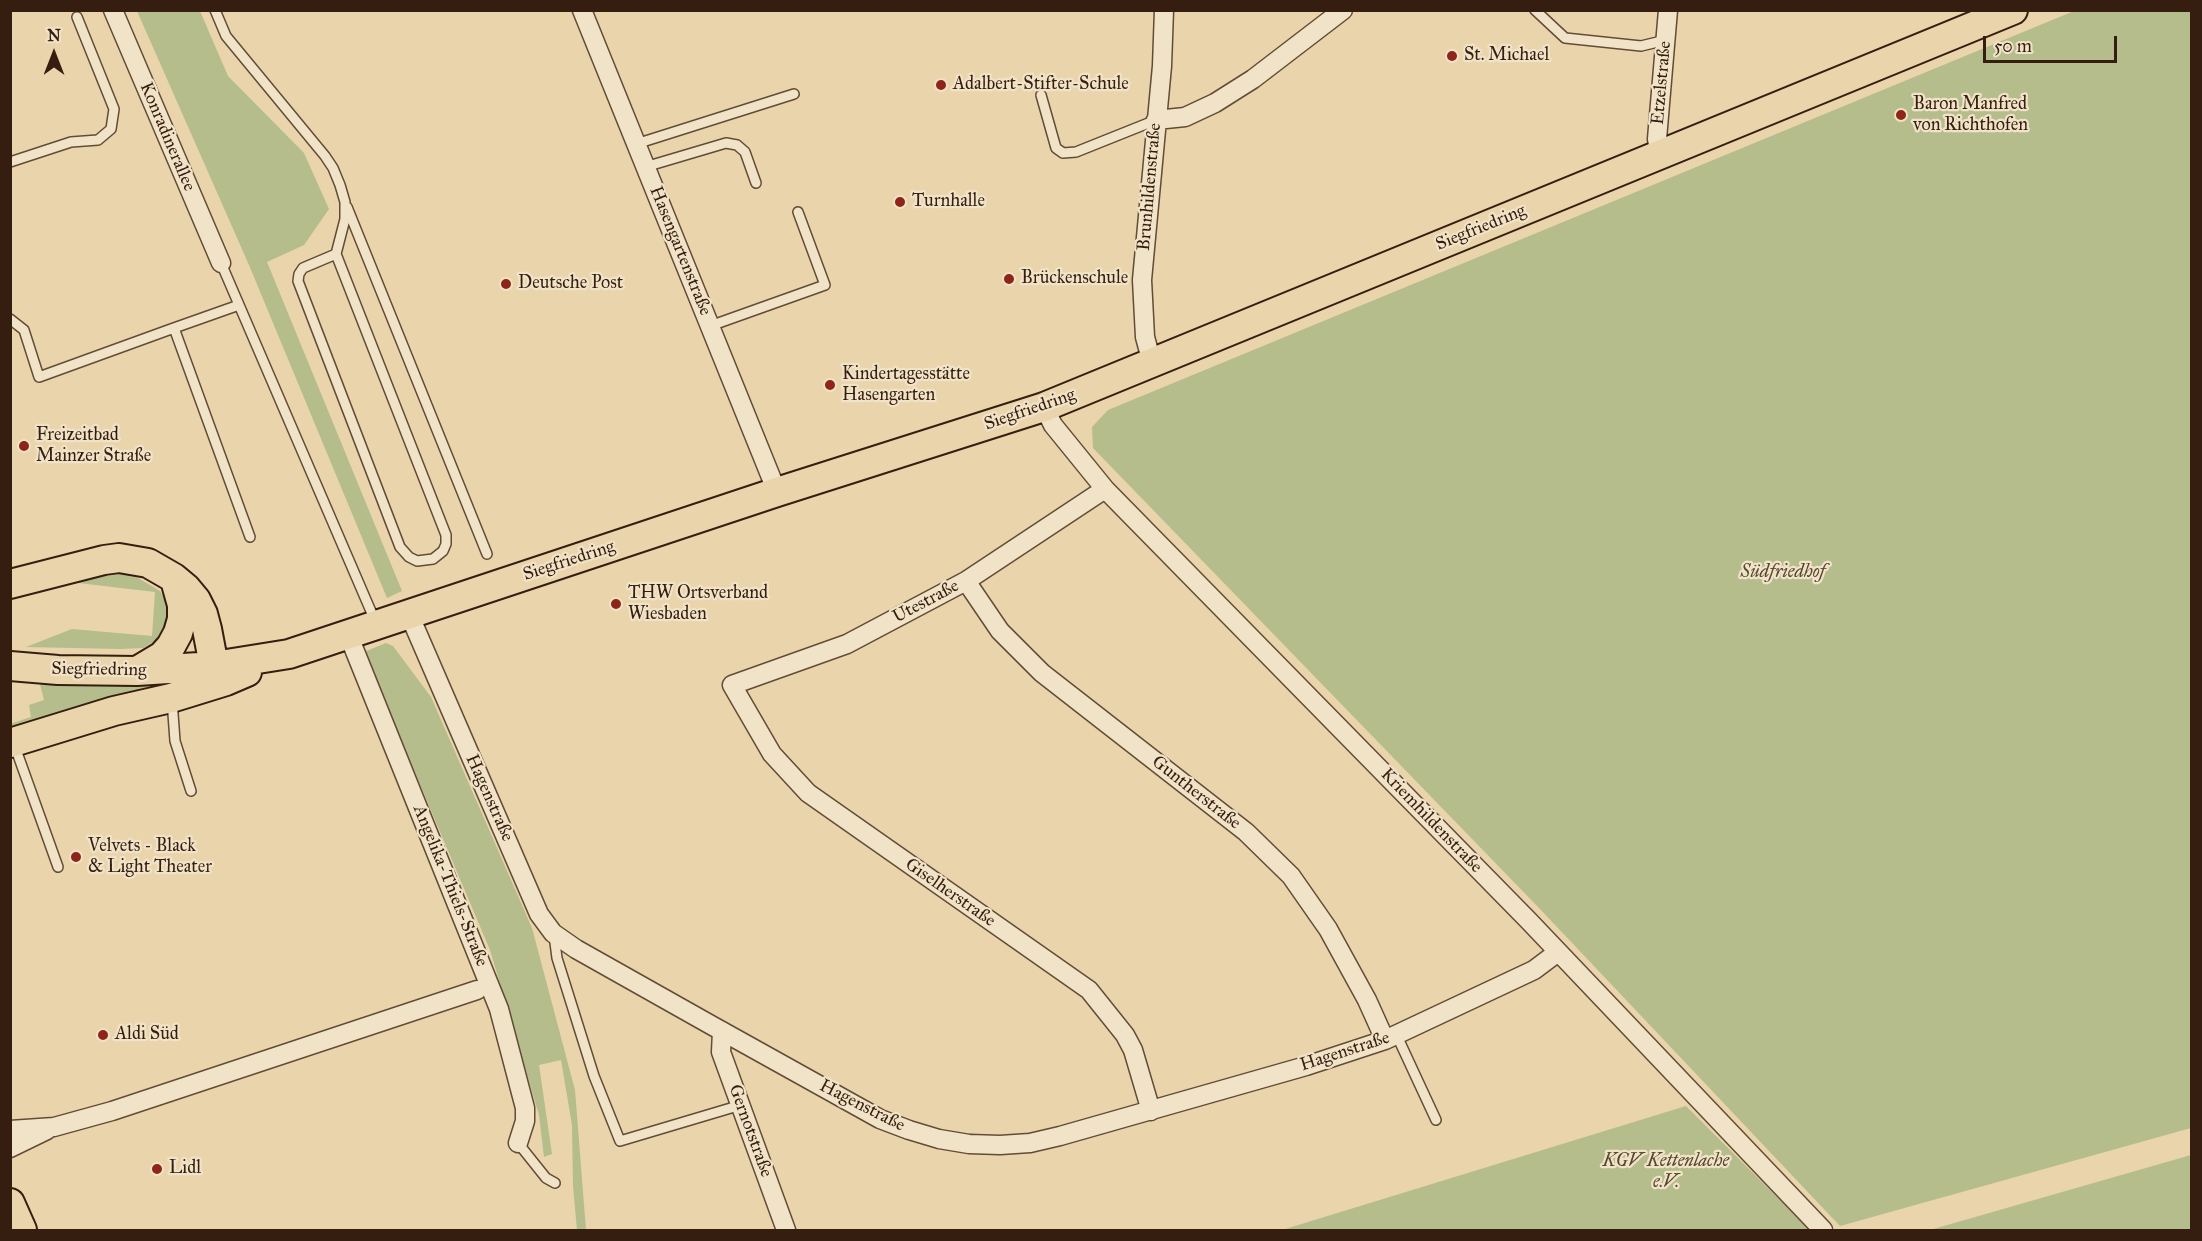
<!DOCTYPE html>
<meta charset="utf-8">
<style>
body{margin:0}
#map{position:relative;width:2202px;height:1241px;overflow:hidden;background:#e9d4ab;font-family:"IM FELL Great Primer",serif}
canvas{display:block}
.frame{position:absolute;inset:0;border:12px solid #351e0f;pointer-events:none}
.north{position:absolute;left:24px;top:24px;width:60px;height:60px;-webkit-text-stroke:4px #f1e3c8;paint-order:stroke;rotate:0deg;font-size:16px;font-weight:700;line-height:24px;text-align:center;color:#351e0f}
.north::after{content:'';display:block;margin:auto;width:21px;height:27px;background:#351e0f;clip-path:polygon(50% 0,100% 100%,50% 72%,0 100%)}
.scale{position:absolute;left:1983px;top:36px;width:134px;height:27px;box-sizing:border-box;border:3px solid #351e0f;border-top:0;padding-left:8px;font-size:18px;line-height:21px;white-space:nowrap;color:#351e0f;-webkit-text-stroke:4px #f1e3c8;paint-order:stroke}
</style>
<div id="map">
<canvas width="2202" height="1241"></canvas>
<div class="frame"></div>
<div class="north">N</div>
<div class="scale">50 m</div>
</div>
<script>
const g = document.querySelector('canvas').getContext('2d');
g.lineJoin = 'round';
function paint(path, color) {
  g.fillStyle = color;
  g.fill(path, 'evenodd');
}
function shape(rows) {
  const path = new Path2D();
  for (const r of rows) {
    path.moveTo(r[0], r[1]);
    for (let i = 2; i < r.length; i += 2) path.lineTo(r[i], r[i + 1]);
  }
  return path;
}
function stroke(path, color, width, dash) {
  g.strokeStyle = color;
  g.lineWidth = width;
  g.lineCap = dash ? 'butt' : 'round';
  g.setLineDash(dash || []);
  g.stroke(path);
}
function label(font, color, halo, rows, align = 'center') {
  g.font = font + ' "IM FELL Great Primer",serif';
  g.lineWidth = 4.5;
  g.setLineDash([]);
  g.textBaseline = 'middle';
  g.strokeStyle = halo;
  g.fillStyle = color;
  for (const [text, x, y, turn = 0] of rows) {
    g.save();
    g.translate(x, y);
    g.rotate((+turn || 0) * Math.PI / 180);
    g.textAlign = isNaN(turn) ? turn : align;
    if (halo) g.strokeText(text, 0, 0);
    g.fillText(text, 0, 0);
    g.restore();
  }
}
paint(shape([
 [137,11,200,11,228,76,304,153,329,209,304,245,267,262,402,591,387,598,249,265],
 [2074,11,2191,11,2191,1128,1840,1226,1540,909,1093,448,1092,427,1108,410],
 [99,574,121,574,138,578,160,591,166,601,168,621,165,629,155,641,143,648,120,649,26,647,72,629,152,636,155,592,70,582],
 [386,643,393,646,431,697,532,928,575,1090,586,1230,577,1230,573,1186,572,1125,561,1060,539,1065,552,1154,544,1157,539,1115,490,950,364,652],
 [203,678,11,734,10,724,31,717,29,705,44,700,40,684,113,686],
 [1686,1106,1810,1230,1282,1230],
 [2191,1155,2191,1230,1930,1230]
]), '#b4bd8b');
const lane = shape([
 [215,10,226,36,325,156,333,168,340,185,345,202,345,219,336,254,446,535,446,544,443,551,433,559,417,561,409,557,400,547,298,281,299,274,303,268,336,254],
 [1535,10,1565,38,1641,46,1666,40],
 [1041,95,1056,148,1063,153,1076,152,1156,120],
 [636,144,794,94],
 [10,162,71,142,98,140,111,129,114,109,77,17],
 [645,167,726,143,737,145,745,152,756,183],
 [347,207,487,554],
 [221,263,376,623],
 [10,319,24,330,39,377,174,328,250,537],
 [710,326,825,285,798,212],
 [174,328,239,305],
 [172,700,175,741,191,791],
 [14,744,58,867],
 [554,935,557,958,594,1076,620,1141,741,1105],
 [1397,1036,1436,1120],
 [518,1143,546,1178,555,1183]
]);
const street = shape([
 [113,10,221,263],
 [582,10,777,492],
 [1156,120,1185,117,1215,103,1253,79,1343,10],
 [1660,155,1657,139,1668,10],
 [1152,363,1145,337,1142,280,1162,66,1164,10],
 [1044,407,1053,425,1105,489,1528,920,1823,1230],
 [1105,489,966,581,847,644,732,685,772,754,808,793,1089,990,1125,1035,1133,1050,1151,1111],
 [966,581,1000,631,1042,673,1246,832,1291,876,1328,929,1367,1000,1385,1040],
 [409,614,539,914,553,933,576,949,711,1025,880,1119,909,1130,939,1139,969,1144,1000,1145,1030,1143,1060,1136,1306,1066,1385,1040,1534,970,1558,952],
 [348,634,499,1009,525,1108,525,1121,518,1143],
 [722,1031,721,1052,786,1230],
 [10,1130,54,1127,112,1111,477,990],
 [10,1148,47,1130]
]);
const primary = shape([
 [10,584,104,560,119,558,148,563,174,578,186,588,196,600,203,614,207,629,214,666],
 [10,666,58,670,137,671,214,666,289,654,777,492,1044,407,2013,10],
 [137,671,162,656,171,646,178,633,182,619,182,605,175,580],
 [10,743,114,711,171,698,226,681,247,672],
 [10,1203,22,1230]
]);
stroke(lane, '#624c36', 12);
stroke(street, '#624c36', 21);
stroke(primary, '#351e0f', 32);
stroke(lane, '#f1e3c8', 9);
stroke(street, '#f1e3c8', 18);
stroke(primary, '#e9d4ab', 28);
for (const [x, y, r, color] of [
 [1452,56,6,"#8f2418"],
 [941,85,6,"#8f2418"],
 [1901,115,6,"#8f2418"],
 [900,202,6,"#8f2418"],
 [1009,279,6,"#8f2418"],
 [506,284,6,"#8f2418"],
 [830,385,6,"#8f2418"],
 [24,446,6,"#8f2418"],
 [616,604,6,"#8f2418"],
 [76,857,6,"#8f2418"],
 [103,1035,6,"#8f2418"],
 [157,1169,6,"#8f2418"]
]) {
  const dot = new Path2D();
  dot.arc(x, y, r, 0, 2 * Math.PI);
  g.fillStyle = color;
  g.fill(dot);
  stroke(dot, '#f1e3c8', 2);
}
label('18px', '#351e0f', '#f1e3c8', [
 ["St. Michael",1464,56],
 ["Adalbert-Stifter-Schule",953,85],
 ["Baron Manfred",1913,105],
 ["von Richthofen",1913,126],
 ["Turnhalle",912,202],
 ["Brückenschule",1021,279],
 ["Deutsche Post",518,284],
 ["Kindertagesstätte",842,375],
 ["Hasengarten",842,396],
 ["Freizeitbad",36,436],
 ["Mainzer Straße",36,457],
 ["THW Ortsverband",628,594],
 ["Wiesbaden",628,615],
 ["Velvets - Black",88,847],
 ["& Light Theater",88,868],
 ["Aldi Süd",115,1035],
 ["Lidl",169,1169]
], 'left');
label('18px', '#351e0f', '#f1e3c8', [
 ["Etzelstraße",1662,83,-85],
 ["Konradinerallee",167,137,67],
 ["Brunhildenstraße",1150,187,-85],
 ["Siegfriedring",1481,228,-22],
 ["Hasengartenstraße",680,251,68],
 ["Siegfriedring",1030,410,-19],
 ["Siegfriedring",569,561,-18],
 ["Utestraße",926,602,-28],
 ["Siegfriedring",99,670,1],
 ["Guntherstraße",1196,793,38],
 ["Hagenstraße",489,798,66],
 ["Kriemhildenstraße",1431,821,46],
 ["Angelika-Thiels-Straße",450,886,68],
 ["Giselherstraße",950,893,35],
 ["Hagenstraße",1345,1052,-18],
 ["Hagenstraße",862,1106,27],
 ["Gernotstraße",750,1131,70]
]);
label('italic 18px', '#55462e', '#f1e3c8', [
 ["Südfriedhof",1783,573],
 ["KGV Kettenlache",1666,1162],
 ["e.V.",1666,1183]
]);
</script>
